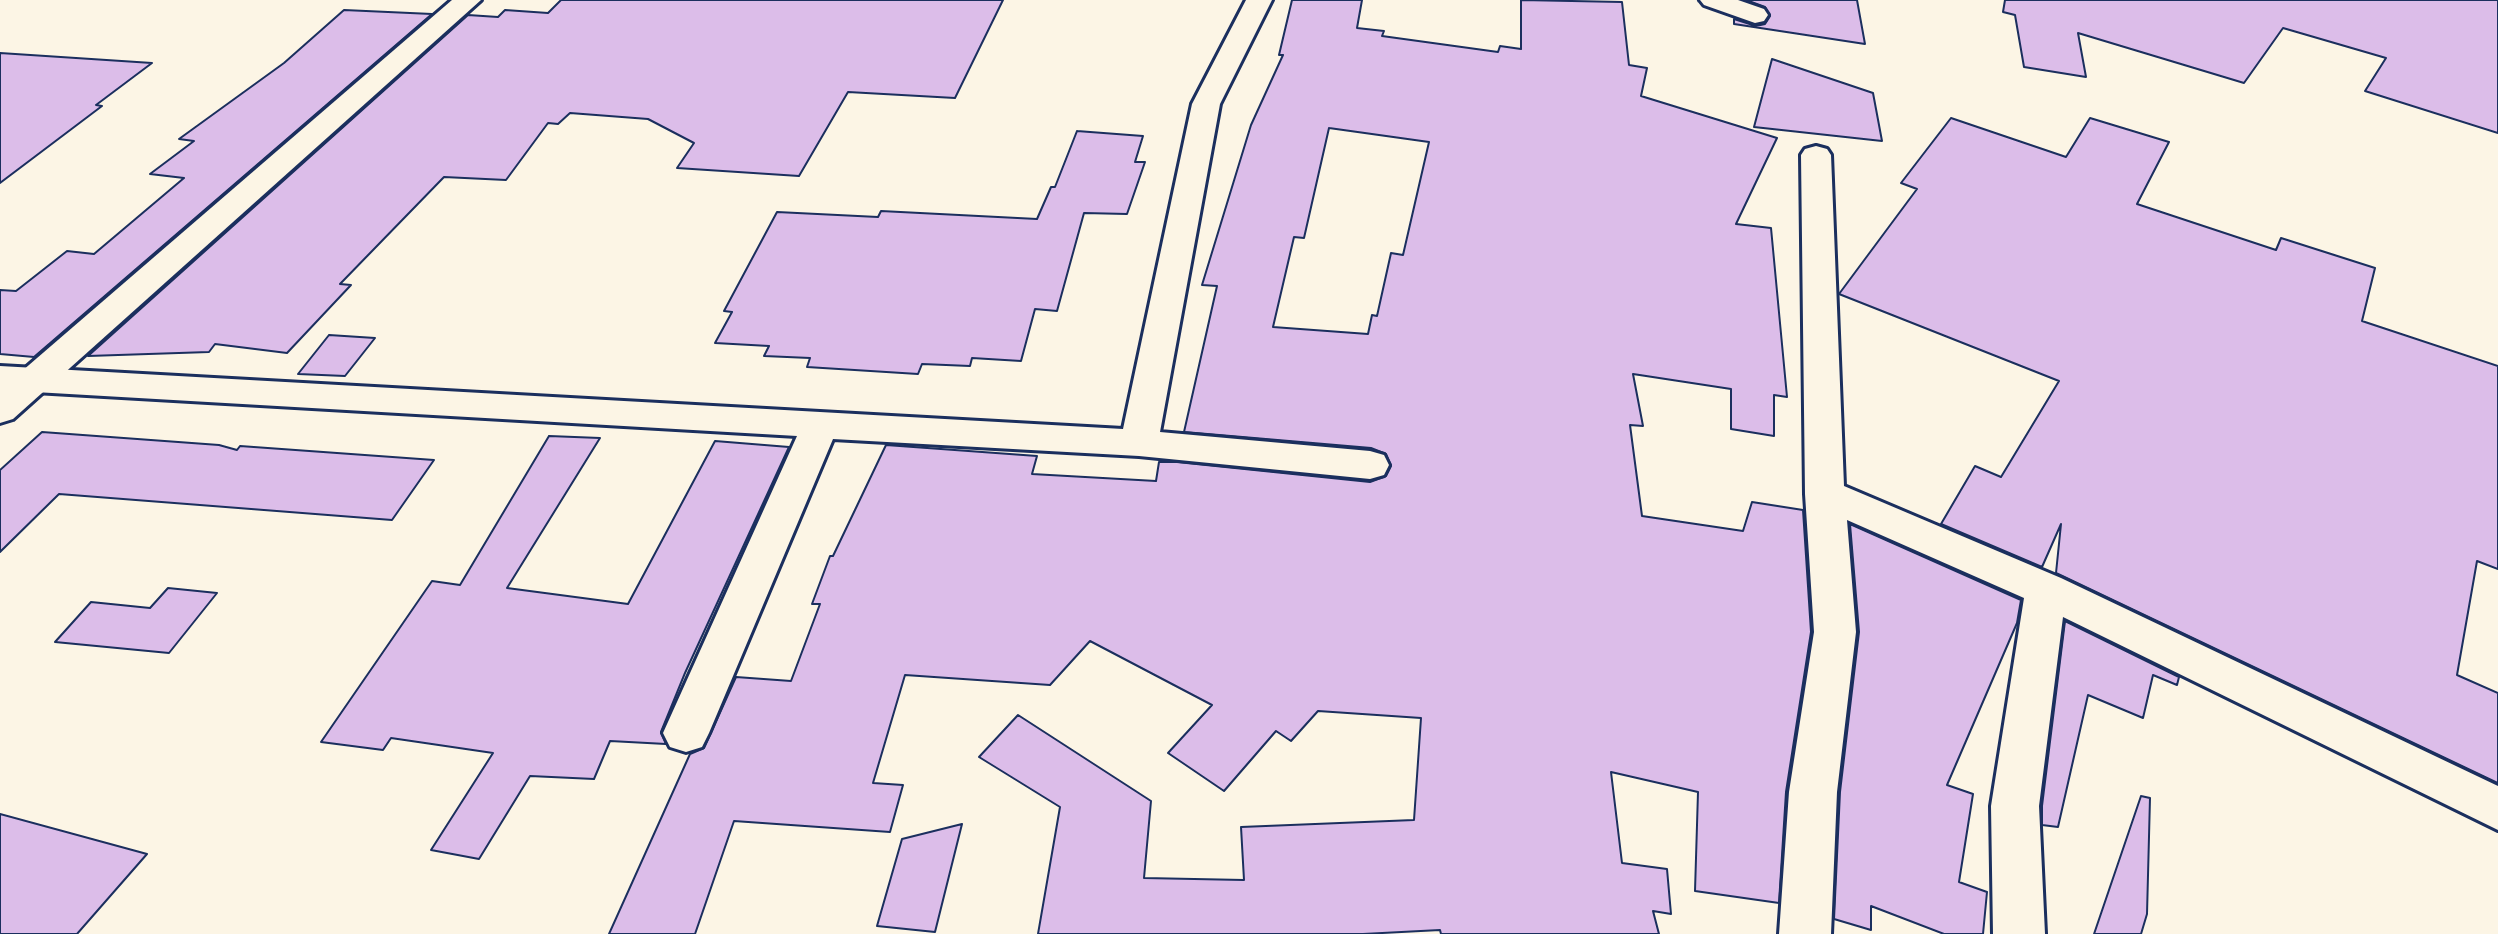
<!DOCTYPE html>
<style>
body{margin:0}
canvas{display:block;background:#fcf5e5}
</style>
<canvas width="2498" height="934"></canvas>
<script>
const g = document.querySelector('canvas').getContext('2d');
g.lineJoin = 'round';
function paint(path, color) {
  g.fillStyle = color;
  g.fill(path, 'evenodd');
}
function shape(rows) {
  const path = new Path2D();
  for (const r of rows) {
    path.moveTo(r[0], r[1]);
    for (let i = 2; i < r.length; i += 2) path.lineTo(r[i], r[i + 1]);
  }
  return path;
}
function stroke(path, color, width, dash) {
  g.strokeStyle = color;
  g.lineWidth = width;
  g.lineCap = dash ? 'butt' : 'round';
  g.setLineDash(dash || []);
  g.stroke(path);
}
const building = shape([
 [561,0,1003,0,955,98,848,92,799,176,677,168,694,143,648,119,570,113,558,124,548,123,506,180,444,177,340,284,351,285,287,353,215,344,209,352,88,356,468,15,498,17,505,10,548,13,561,0],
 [1292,0,1362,0,1357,28,1384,31,1382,36,1498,52,1500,46,1521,49,1521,0,1622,2,1629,65,1647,68,1641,96,1777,138,1736,224,1771,228,1787,397,1774,395,1774,436,1731,429,1731,389,1633,374,1643,426,1630,425,1642,516,1743,531,1752,502,1803,510,1811,632,1786,792,1779,903,1695,891,1698,792,1611,772,1622,863,1667,869,1671,914,1653,911,1659,934,1441,934,1440,930,1363,934,1038,934,1060,807,979,757,1018,715,1151,801,1144,878,1244,880,1241,827,1414,820,1421,718,1318,711,1291,741,1276,731,1224,791,1168,753,1212,705,1090,641,1050,685,905,675,873,783,903,785,890,832,734,821,695,934,609,934,690,754,704,748,736,677,791,681,820,604,812,604,830,556,833,556,886,445,1037,456,1032,474,1156,481,1159,462,1177,462,1370,482,1386,476,1391,466,1386,454,1371,448,1184,432,1217,286,1202,285,1251,125,1283,55,1279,55,1292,0],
 [1329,128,1429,142,1403,255,1391,253,1377,316,1372,315,1368,334,1273,327,1294,237,1304,238,1329,128],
 [1746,0,1857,0,1865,44,1734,24,1734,19,1756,26,1765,24,1770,16,1765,7,1746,0],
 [2005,0,2498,0,2498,133,2365,91,2386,58,2283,28,2244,83,2078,33,2086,77,2024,67,2015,15,2003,12,2005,0],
 [344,10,432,14,34,357,0,354,0,290,16,291,67,251,94,254,184,178,150,174,194,141,179,139,284,63,344,10],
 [0,53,152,63,96,105,102,106,0,183,0,53],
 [1772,59,1873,93,1882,141,1754,127,1772,59],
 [1951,118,2066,157,2090,118,2169,142,2137,204,2276,250,2281,238,2375,268,2362,321,2498,366,2498,569,2477,561,2457,675,2498,693,2498,783,2056,573,2061,524,2042,567,1941,524,1975,466,2001,477,2059,381,1839,294,1917,189,1901,183,1951,118],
 [1077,131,1143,136,1135,162,1145,162,1127,214,1084,213,1057,311,1035,309,1021,361,972,358,970,366,922,364,918,374,807,367,810,358,764,356,769,346,715,343,732,312,724,311,777,212,878,217,881,211,1037,219,1051,187,1055,187,1077,131],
 [329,335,375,338,345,376,298,374,329,335],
 [42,432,219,445,237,450,240,446,434,460,392,520,59,494,0,552,0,470,42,432],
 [549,436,600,438,507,588,628,604,715,441,789,447,685,673,661,732,666,744,610,741,594,779,530,776,479,859,431,850,493,753,391,738,383,750,321,742,432,581,460,585,549,436],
 [1850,524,2021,600,2017,623,1947,785,1973,794,1959,882,1987,892,1983,934,1944,934,1871,906,1871,930,1834,919,1840,792,1859,632,1850,524],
 [168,588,217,593,169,653,55,642,91,602,150,608,168,588],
 [2065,621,2179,677,2177,685,2153,675,2143,718,2088,695,2058,827,2042,825,2042,806,2065,621],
 [2141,796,2150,798,2147,914,2141,934,2094,934,2141,796],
 [0,814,147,854,77,934,0,934,0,814],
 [962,824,935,932,877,926,902,839,962,824]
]);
paint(building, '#dcbde9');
stroke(building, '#1b2f5e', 2);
const street = shape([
 [1246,0,1272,0,1220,104,1160,432,1370,451,1384,455,1389,465,1384,475,1370,479,1139,456,833,439,709,733,702,747,686,752,670,747,663,733,797,436,0,390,0,366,1123,429,1192,104,1246,0],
 [1700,0,1738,0,1764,9,1768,15,1764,21,1755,23,1704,5,1700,0],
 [1816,146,1827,149,1831,155,1844,486,2061,578,2498,786,2498,830,2063,617,2039,806,2045,934,1993,934,1991,806,2024,598,1847,520,1856,632,1837,792,1831,934,1779,934,1789,792,1814,632,1805,494,1801,155,1805,149,1816,146]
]);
const secondary = shape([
 [452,0,481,0,13,419,0,423,0,390,452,0]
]);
stroke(street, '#1b2f5e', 6);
stroke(secondary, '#1b2f5e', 6);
paint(street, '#fcf5e5');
paint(secondary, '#fcf5e5');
</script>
